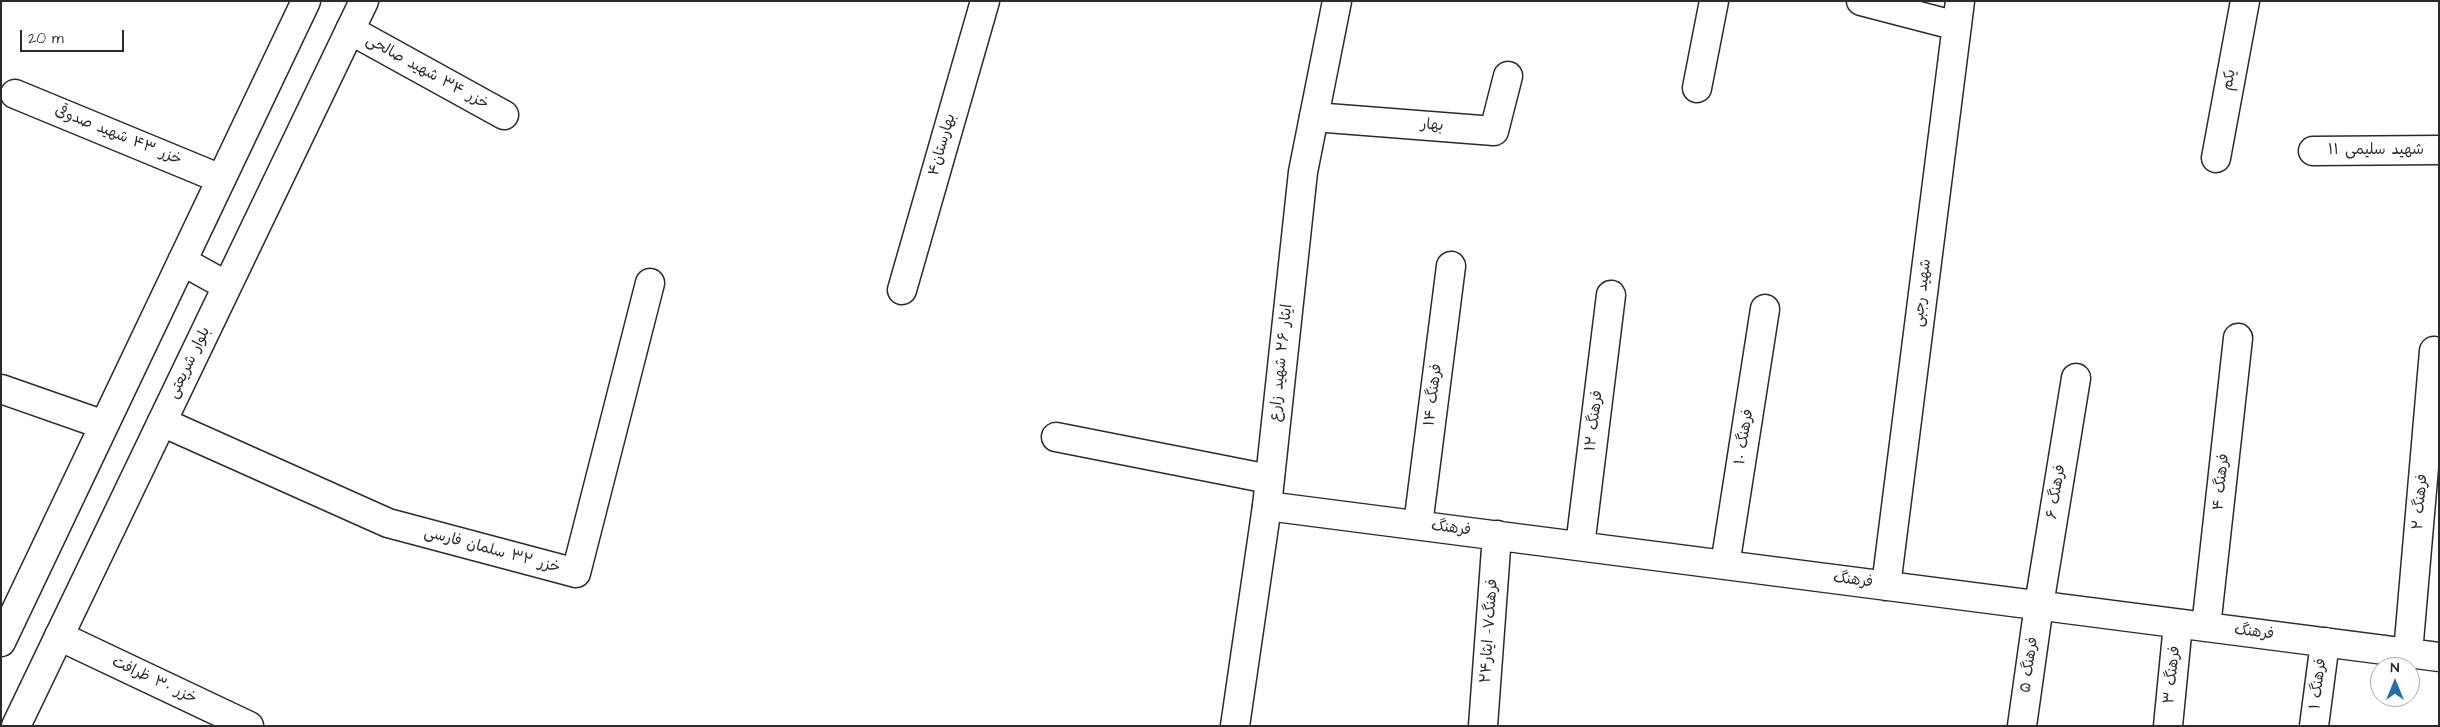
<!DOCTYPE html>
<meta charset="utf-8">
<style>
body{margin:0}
#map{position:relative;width:2440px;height:727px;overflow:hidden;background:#fff;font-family:"Architects Daughter",sans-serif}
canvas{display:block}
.frame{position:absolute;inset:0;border:2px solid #2b2b2b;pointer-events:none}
.north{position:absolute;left:2370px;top:657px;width:50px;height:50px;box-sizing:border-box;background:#fff;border:1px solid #aaa;border-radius:50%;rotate:0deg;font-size:14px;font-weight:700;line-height:20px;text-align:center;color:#2b2b2b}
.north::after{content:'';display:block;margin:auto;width:18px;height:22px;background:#1f6fb2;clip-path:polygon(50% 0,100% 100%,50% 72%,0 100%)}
.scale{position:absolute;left:20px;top:30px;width:104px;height:22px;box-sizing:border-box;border:2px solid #2b2b2b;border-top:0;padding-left:6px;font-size:15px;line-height:18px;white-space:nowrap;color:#2b2b2b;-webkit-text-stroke:4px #fff;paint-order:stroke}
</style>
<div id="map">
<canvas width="2440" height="727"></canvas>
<div class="frame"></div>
<div class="north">N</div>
<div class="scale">20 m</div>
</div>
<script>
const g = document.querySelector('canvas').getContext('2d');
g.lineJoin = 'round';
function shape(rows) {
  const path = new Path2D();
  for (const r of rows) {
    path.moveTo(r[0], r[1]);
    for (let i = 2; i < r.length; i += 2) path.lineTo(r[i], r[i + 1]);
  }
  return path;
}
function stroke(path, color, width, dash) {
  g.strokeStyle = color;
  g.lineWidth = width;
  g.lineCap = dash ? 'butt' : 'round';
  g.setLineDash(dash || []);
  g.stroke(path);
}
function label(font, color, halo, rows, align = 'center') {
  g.font = font + ' "Architects Daughter","Playpen Sans Arabic",sans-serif';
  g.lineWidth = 4.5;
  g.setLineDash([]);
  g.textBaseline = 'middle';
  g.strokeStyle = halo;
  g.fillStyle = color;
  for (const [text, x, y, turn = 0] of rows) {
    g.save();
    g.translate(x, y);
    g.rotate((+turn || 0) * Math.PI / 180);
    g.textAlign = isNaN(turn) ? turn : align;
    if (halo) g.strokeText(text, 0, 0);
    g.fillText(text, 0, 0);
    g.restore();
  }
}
const street = shape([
 [1861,1,1957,26],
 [350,30,504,115],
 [1697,88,1714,1],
 [15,94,221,179],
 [1314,117,1494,131,1508,76],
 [2313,151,2439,150],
 [2216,158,2245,1],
 [902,290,985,1],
 [1,389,104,425],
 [162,422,388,523,576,573,650,283],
 [1056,437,1269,479],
 [1267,506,2439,657],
 [1418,525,1451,266],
 [1580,546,1611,295],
 [1725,565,1765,309],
 [1886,586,1960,1],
 [2206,627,2238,338],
 [2408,653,2434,351],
 [1483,726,1497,535],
 [2022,726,2039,605,2076,378],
 [2168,726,2178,624],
 [2314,726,2325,642]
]);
const secondary = shape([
 [59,636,249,726],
 [1235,726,1267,506,1303,172,1337,1]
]);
const primary = shape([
 [182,261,227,286],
 [1,642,306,1],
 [16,726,364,1]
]);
stroke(street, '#2b2b2b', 31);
stroke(secondary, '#2b2b2b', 31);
stroke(primary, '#2b2b2b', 31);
stroke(street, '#fff', 28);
stroke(secondary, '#fff', 28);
stroke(primary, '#fff', 28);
label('15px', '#2b2b2b', '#fff', [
 ["خزر ۳۴ شهید صالحی",427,73,29],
 ["یکم",2230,80,-79],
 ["بهار",1432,126,5],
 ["خزر ۴۳ شهید صدوقی",118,136,22],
 ["بهارستان۴",943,145,-74],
 ["شهید سلیمی ۱۱",2376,151],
 ["شهید رجبی",1923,293,-83],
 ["بلوار شریعتی",190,363,-64],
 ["ایثار ۲۶ شهید زارع",1282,363,-84],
 ["فرهنگ ۱۴",1434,395,-83],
 ["فرهنگ ۱۲",1595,421,-83],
 ["فرهنگ ۱۰",1745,437,-81],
 ["فرهنگ ۴",2222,482,-84],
 ["فرهنگ ۶",2057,492,-81],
 ["فرهنگ ۲",2421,502,-85],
 ["فرهنگ",1451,529,7],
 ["خزر ۳۲ سلمان فارسی",492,551,15],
 ["فرهنگ",1853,581,7],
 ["فرهنگ۷- ایثار۲۴",1490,631,-86],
 ["فرهنگ",2254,633,7],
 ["فرهنگ ۵",2030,665,-82],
 ["فرهنگ ۳",2173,675,-84],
 ["خزر ۳۰ ظرافت",154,681,25],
 ["فرهنگ ۱",2319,684,-83]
]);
</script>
